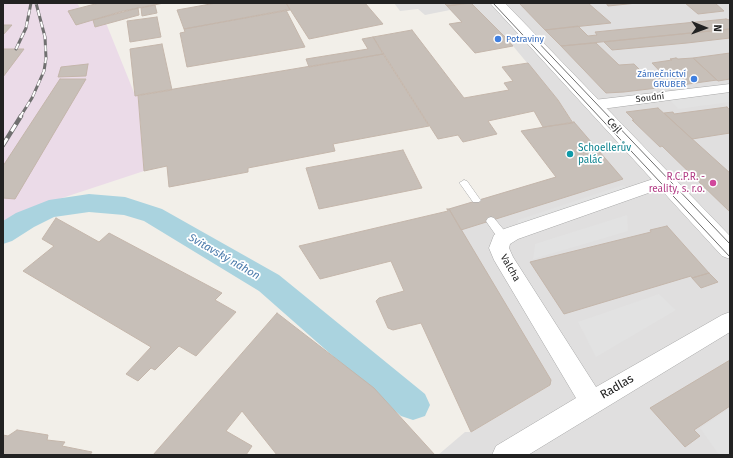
<!DOCTYPE html>
<meta charset="utf-8">
<style>
body{margin:0}
#map{position:relative;width:733px;height:458px;overflow:hidden;background:#f2efe9;font-family:"Fira Sans",sans-serif}
canvas{display:block}
.frame{position:absolute;inset:0;border:4px solid #222;pointer-events:none}
.north{position:absolute;left:685px;top:8px;width:40px;height:40px;-webkit-text-stroke:3px #fff;paint-order:stroke;rotate:91deg;font-size:11px;font-weight:700;line-height:16px;text-align:center;color:#222}
.north::after{content:'';display:block;margin:auto;width:14px;height:18px;background:#222;clip-path:polygon(50% 0,100% 100%,50% 72%,0 100%)}
</style>
<div id="map">
<canvas width="733" height="458"></canvas>
<div class="frame"></div>
<div class="north">N</div>
</div>
<script>
const g = document.querySelector('canvas').getContext('2d');
g.lineJoin = 'round';
function paint(path, color) {
  g.fillStyle = color;
  g.fill(path, 'evenodd');
}
function shape(rows) {
  const path = new Path2D();
  for (const r of rows) {
    path.moveTo(r[0], r[1]);
    for (let i = 2; i < r.length; i += 2) path.lineTo(r[i], r[i + 1]);
  }
  return path;
}
function stroke(path, color, width, dash) {
  g.strokeStyle = color;
  g.lineWidth = width;
  g.lineCap = dash ? 'butt' : 'round';
  g.setLineDash(dash || []);
  g.stroke(path);
}
function label(font, color, halo, rows, align = 'center') {
  g.font = font + ' "Fira Sans",sans-serif';
  g.lineWidth = 3.5;
  g.setLineDash([]);
  g.textBaseline = 'middle';
  g.strokeStyle = halo;
  g.fillStyle = color;
  for (const [text, x, y, turn = 0] of rows) {
    g.save();
    g.translate(x, y);
    g.rotate((+turn || 0) * Math.PI / 180);
    g.textAlign = isNaN(turn) ? turn : align;
    if (halo) g.strokeText(text, 0, 0);
    g.fillText(text, 0, 0);
    g.restore();
  }
}
paint(shape([
 [394,3,730,3,730,455,438,455,465,432,471,432,550,385,549,377,447,209,556,177,521,131,573,122,558,100,513,46,475,53,449,24,461,22,450,10,425,15,418,9,400,11]
]), '#e0dfdf');
paint(shape([
 [3,3,77,3,88,21,93,20,95,27,106,23,135,95,138,95,144,171,53,201,3,226]
]), '#ebdbe8');
paint(shape([
 [730,93,730,102,678,109,670,100],
 [623,185,630,189,518,225,518,220],
 [627,215,628,231,533,259,535,244],
 [659,294,676,310,596,357,578,322],
 [730,408,730,455,719,455,700,428]
]), '#e2e2e2');
paint(shape([
 [89,194,125,197,162,209,279,275,425,394,430,405,425,416,413,420,401,416,259,291,144,221,124,215,89,212,54,217,34,227,12,241,3,244,3,221,16,213,49,200,89,194]
]), '#aad3df');
const building = shape([
 [99,3,164,3,123,11,76,25,68,11,99,3],
 [216,3,286,3,290,10,184,29,177,10,216,3],
 [286,3,365,3,383,24,309,39,286,3],
 [444,3,467,3,447,6,444,3],
 [471,3,505,37,513,46,475,53,449,24,462,22,447,6,471,3],
 [519,3,588,3,611,23,545,30,519,3],
 [606,3,637,3,608,6,606,3],
 [685,3,715,3,724,11,698,14,685,3],
 [155,5,157,13,142,16,141,8,155,5],
 [138,8,139,15,95,27,93,20,138,8],
 [286,10,305,47,187,67,180,33,185,32,184,29,286,10],
 [157,17,161,37,130,42,127,21,157,17],
 [726,19,730,20,730,29,561,46,545,30,578,26,588,36,597,35,595,32,726,19],
 [3,25,12,25,3,35,3,25],
 [730,29,730,38,687,43,612,50,604,42,730,29],
 [412,30,464,98,509,90,504,83,513,81,502,67,528,63,558,100,573,123,543,127,534,111,488,121,497,134,463,142,458,135,438,139,373,37,412,30],
 [373,37,383,54,309,67,306,59,368,49,362,39,373,37],
 [596,43,619,65,634,64,647,77,663,75,674,86,624,92,606,93,561,46,596,43],
 [162,44,172,90,135,96,130,49,162,44],
 [3,49,24,49,3,77,3,49],
 [730,53,730,79,718,81,693,58,730,53],
 [383,54,429,126,333,144,335,151,248,168,248,172,169,187,167,166,144,171,138,95,383,54],
 [676,58,678,59,693,58,717,80,674,86,652,63,672,60,670,59,676,58],
 [88,64,86,76,58,77,61,67,88,64],
 [60,79,86,79,15,199,3,198,3,166,60,79],
 [727,107,730,110,730,133,692,139,664,113,673,112,674,114,727,107],
 [658,108,730,173,730,212,662,146,660,147,632,120,634,120,626,112,658,108],
 [574,122,623,179,461,230,449,209,556,177,521,131,574,122],
 [403,150,422,188,319,209,306,168,403,150],
 [447,209,449,209,551,380,550,385,471,432,421,323,393,330,388,328,376,301,379,298,404,291,391,261,320,279,299,246,448,211,447,209],
 [56,218,99,242,109,233,222,293,215,300,236,312,196,356,179,346,155,370,151,368,138,381,126,374,151,347,23,271,54,246,42,239,56,218],
 [667,226,709,273,692,278,691,276,564,314,530,262,651,232,650,230,667,226],
 [709,273,718,282,701,288,692,278,709,273],
 [277,313,374,388,435,455,277,455,242,411,226,431,252,446,246,455,153,455,277,313],
 [730,360,730,406,694,430,700,436,685,447,650,408,730,360],
 [17,430,48,435,47,440,65,442,62,446,92,452,90,455,3,455,3,435,8,436,17,430]
]);
paint(building, '#c7bfb8');
stroke(building, '#c4b6ab', 1);
const service = shape([
 [464,180,467,181,479,198,481,200,479,202,473,202,461,185,459,183,464,180],
 [491,217,494,218,508,235,509,238,508,241,500,241,488,224,486,221,488,218,491,217]
]);
const minor = shape([
 [730,84,730,92,594,110,589,108,586,105,589,102,594,100,730,84],
 [665,175,671,177,674,181,671,185,518,239,510,244,509,248,513,257,596,387,722,315,730,312,730,332,528,455,492,455,496,446,576,398,494,260,489,248,494,235,504,229,665,175]
]);
const tertiary = shape([
 [490,3,505,3,730,236,730,259,722,256,490,3]
]);
stroke(service, '#a9a9a9', 1);
stroke(minor, '#a9a9a9', 1);
stroke(tertiary, '#a9a9a9', 1);
paint(service, '#fff');
paint(minor, '#fff');
paint(tertiary, '#fff');
stroke(shape([
 [493,3,730,257],
 [534,38,730,244]
]), '#707070', 1);
const railFar1 = shape([
 [16,49,26,28,31,3],
 [20,117,32,98,44,71,46,58,45,37,36,3]
]);
const rail = shape([
 [3,145,21,116]
]);
stroke(railFar1, '#707070', 3);
stroke(rail, '#707070', 4.5);
stroke(railFar1, '#fff', 2, [6]);
stroke(rail, '#fff', 3, [8]);
for (const [x, y, r, color] of [
 [498,39,4,"#3f7fe0"],
 [694,79,4,"#3f7fe0"],
 [570,154,4,"#0f9aa8"],
 [713,183,4,"#d1479c"]
]) {
  const dot = new Path2D();
  dot.arc(x, y, r, 0, 2 * Math.PI);
  g.fillStyle = color;
  g.fill(dot);
  stroke(dot, '#fff', 1.5);
}
label('9px', '#366cbe', '#fff', [
 ["Potraviny",506,39],
 ["Zámečnictví",686,74,"right"],
 ["GRUBER",686,84,"right"]
], 'left');
label('9px', '#222', '#fff', [
 ["Soudní",650,98,-7]
]);
label('10px', '#222', '#fff', [
 ["Cejl",614,126,47],
 ["Valcha",510,268,60]
]);
label('10px', '#0d838f', '#fff', [
 ["Schoellerův",578,148],
 ["palác",578,160]
], 'left');
label('10px', '#b23c85', '#fff', [
 ["R.C.P.R. -",705,177],
 ["reality, s. r.o.",705,189]
], 'right');
label('italic 11px', '#4a7aab', '#fff', [
 ["Svitavský náhon",224,257,30]
]);
label('12px', '#222', '#fff', [
 ["Radlas",617,387,-30]
]);
</script>
